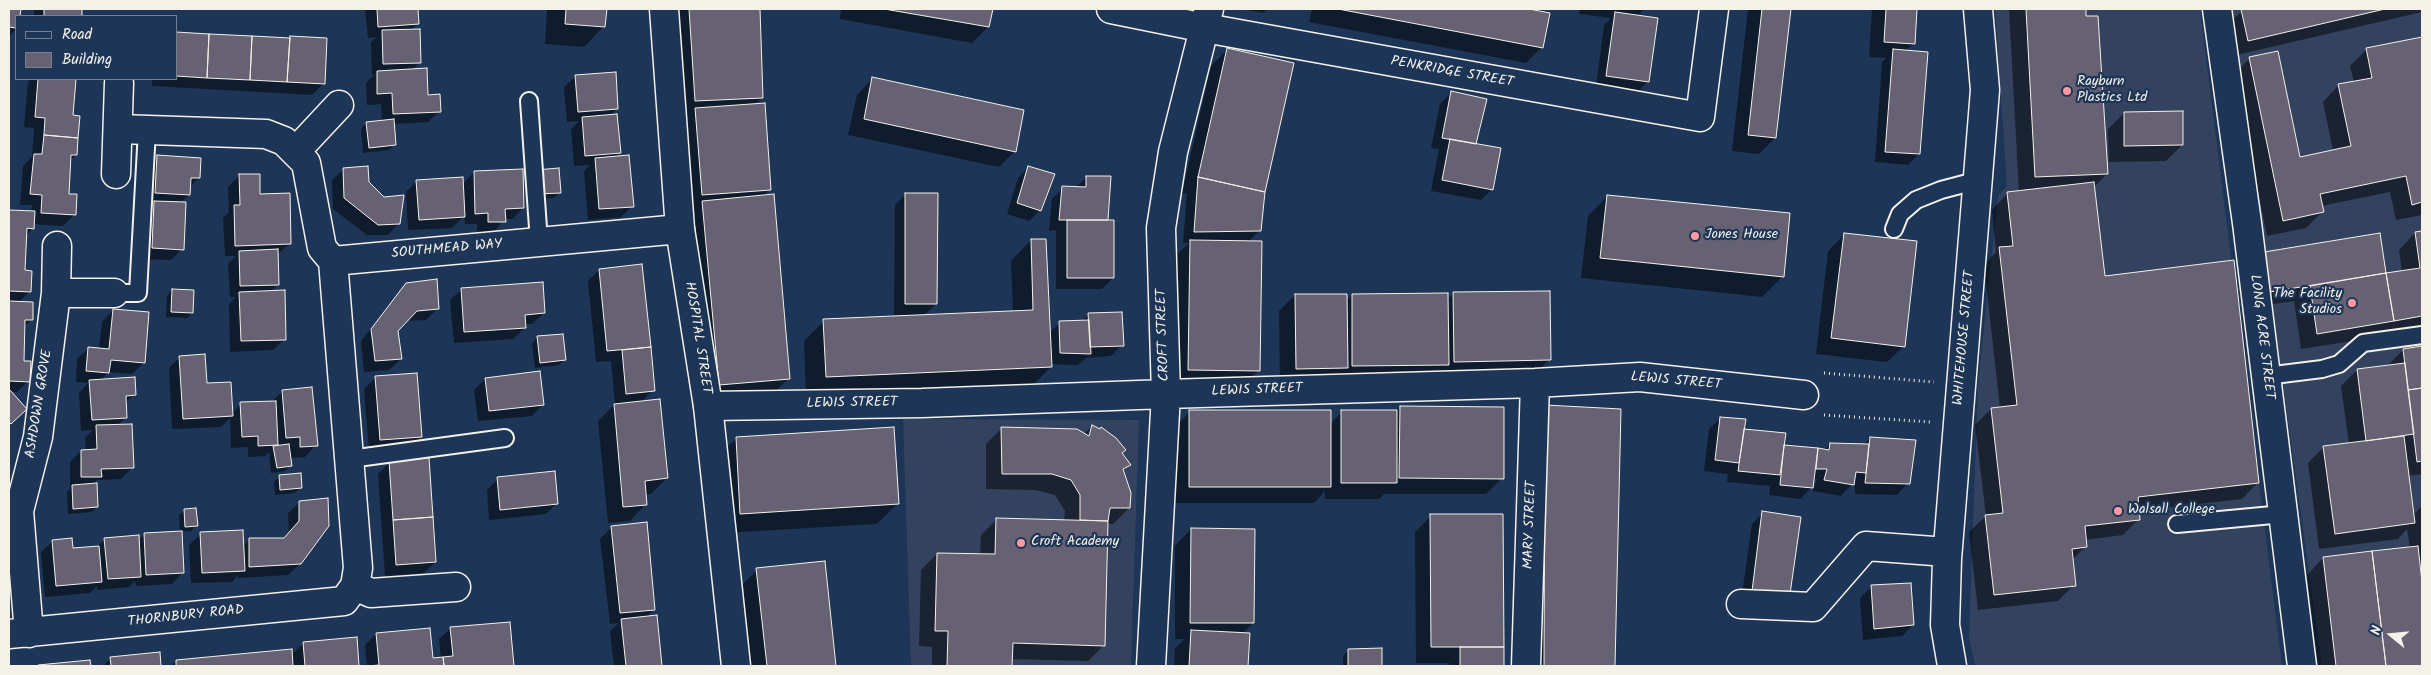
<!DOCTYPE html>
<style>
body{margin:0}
#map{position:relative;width:2431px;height:675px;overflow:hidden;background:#1d3557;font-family:Kalam,sans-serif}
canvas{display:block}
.frame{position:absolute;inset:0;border:10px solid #f4f1e8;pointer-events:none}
.legend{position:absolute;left:15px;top:15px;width:162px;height:65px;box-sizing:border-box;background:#1d3557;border:1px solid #738091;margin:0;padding:6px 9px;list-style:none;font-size:15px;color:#f4f1e8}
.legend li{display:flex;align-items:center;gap:10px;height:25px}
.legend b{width:25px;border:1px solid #738091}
.north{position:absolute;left:2366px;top:610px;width:50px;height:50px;-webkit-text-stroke:4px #1d3557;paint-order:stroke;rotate:287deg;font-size:14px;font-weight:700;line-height:20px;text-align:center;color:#f4f1e8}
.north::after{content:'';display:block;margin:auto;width:18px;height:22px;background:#f4f1e8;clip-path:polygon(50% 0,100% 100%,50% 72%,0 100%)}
</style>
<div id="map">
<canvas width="2431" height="675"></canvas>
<div class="frame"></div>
<ul class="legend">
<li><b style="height:6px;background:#1d3557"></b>Road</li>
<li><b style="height:14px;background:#676273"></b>Building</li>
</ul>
<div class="north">N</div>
</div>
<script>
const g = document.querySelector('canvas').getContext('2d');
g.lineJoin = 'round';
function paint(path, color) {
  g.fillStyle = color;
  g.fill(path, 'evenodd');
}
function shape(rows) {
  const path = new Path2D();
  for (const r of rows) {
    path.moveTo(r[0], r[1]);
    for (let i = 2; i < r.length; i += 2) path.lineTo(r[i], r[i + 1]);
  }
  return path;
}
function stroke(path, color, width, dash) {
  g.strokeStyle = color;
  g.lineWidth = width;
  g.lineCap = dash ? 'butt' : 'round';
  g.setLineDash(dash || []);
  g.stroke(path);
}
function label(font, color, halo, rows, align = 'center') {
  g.font = font + ' Kalam,sans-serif';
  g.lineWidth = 4.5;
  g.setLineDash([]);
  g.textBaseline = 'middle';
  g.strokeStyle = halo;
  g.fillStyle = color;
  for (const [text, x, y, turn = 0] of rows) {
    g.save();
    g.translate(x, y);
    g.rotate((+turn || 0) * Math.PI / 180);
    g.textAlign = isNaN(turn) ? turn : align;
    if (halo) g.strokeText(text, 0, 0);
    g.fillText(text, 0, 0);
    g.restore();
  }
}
paint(shape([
 [1995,9,2200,9,2282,666,1975,666,1969,637,1978,384,1998,196,2007,186],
 [2231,9,2422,9,2422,666,2322,666],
 [903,419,1139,420,1131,666,911,666]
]), '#33425f');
paint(shape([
 [9,9,21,9,19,16,16,16,16,29,9,36],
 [34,9,81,9,80,16,34,16],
 [365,9,417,9,418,23,411,30,420,62,412,70,427,96,440,111,428,122,393,124,394,145,389,150,363,153,361,128,367,123,382,122,381,104,367,105,366,83,375,74,372,75,371,42,377,37,368,38],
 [542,9,606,9,604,26,584,47,545,44,547,10],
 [674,9,759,9,762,98,755,104,770,189,763,197,789,378,769,398,699,405,683,222,695,209,686,210,680,125,688,116,679,117],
 [841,9,991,9,988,27,972,43,840,19],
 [1242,9,1268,9,1263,13],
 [1312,9,1522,9,1549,14,1542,47,1526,63,1309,22],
 [1580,9,1644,9,1637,16,1648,81,1637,93,1596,87,1604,25,1611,18,1579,14],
 [1748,9,1790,9,1775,138,1759,154,1732,151],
 [1872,9,1916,9,1914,43,1905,51,1919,154,1908,165,1875,162,1882,62,1886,58,1869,57],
 [2009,9,2084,9,2107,174,2094,187,2104,277,2258,482,2242,499,2138,511,2139,519,2123,535,2085,540,2086,546,2072,560,2074,585,2058,601,1978,610,1969,532,1986,516,1975,425,1991,409,2000,408,1984,265,1996,252,1992,210,2008,193,2019,192],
 [2422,9,2422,12,2232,56,2225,26,2245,9],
 [176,33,326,39,323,84,312,95,152,86,152,79,176,79],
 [2422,38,2422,215,2396,220,2390,192,2321,206,2322,212,2306,228,2267,236,2234,74,2250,58,2299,158,2333,151,2323,102,2339,85,2354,82,2350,66,2366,50],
 [1227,50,1264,191,1260,230,1248,242,1259,370,1242,386,1172,385,1174,257,1189,243,1183,243,1187,194,1182,193,1211,66],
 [576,76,617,108,610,116,620,152,614,158,632,206,621,217,588,220,584,171,590,165,574,166,571,129,579,121,567,122,564,87],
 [873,78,1015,151,999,167,848,135,857,95],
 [31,79,77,79,75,81,72,116,76,155,70,161,67,195,74,215,63,226,33,224,33,228,26,236,24,271,30,291,19,302,31,320,24,327,22,362,28,381,17,392,10,392,26,409,9,425,9,211,31,212,32,205,20,205,23,166,32,157,34,128,24,127,28,82],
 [1451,93,1492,189,1481,200,1431,191,1439,149,1431,148,1440,104],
 [2124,113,2182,145,2166,161,2109,162,2108,129],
 [158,157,199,178,189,188,189,195,180,203,182,249,171,260,141,259,143,214,152,204,144,204,146,168],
 [1029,167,1040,210,1029,221,1007,214,1018,178],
 [344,169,367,182,399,223,388,235,367,235,333,209,332,180],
 [474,172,523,208,512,219,504,219,493,233,477,233,477,224,465,224,464,216,452,228,408,230,406,192,417,181,462,185],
 [239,176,259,195,290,243,277,255,278,284,270,292,285,339,273,350,230,352,229,304,236,297,230,297,228,264,236,256,225,256,223,218,229,212,228,187],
 [531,177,559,192,554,198,533,199],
 [1087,177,1106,221,1113,278,1102,289,1056,289,1056,230,1049,231,1052,199,1063,188,1075,188],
 [906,194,936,304,923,316,1013,312,1011,261,1031,240,1049,333,1060,323,1081,322,1089,314,1122,345,1111,356,1086,358,1078,365,1051,364,1051,367,1031,387,806,396,804,341,824,321,908,317,908,315,894,315,895,205],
 [1608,196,1782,277,1762,297,1581,278,1588,216],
 [2422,232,2422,330,2301,349,2294,301,2254,307,2248,269,2379,235,2385,274,2402,272,2399,250,2415,233],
 [1844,235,1904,346,1887,362,1816,354,1828,251],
 [641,266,653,390,641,402,667,478,651,494,645,495,646,504,630,521,608,523,598,421,615,404,611,361,596,362,588,281,599,270],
 [407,284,437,309,426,320,405,321,397,331,401,359,389,370,364,372,361,341],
 [462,289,544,313,532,324,524,324,525,328,513,339,454,343,450,300],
 [172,290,192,313,187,318,166,317,167,296],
 [1453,293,1549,360,1533,376,1280,384,1279,311,1295,295,1346,301,1352,295,1447,300],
 [113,310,144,363,132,374,109,372,100,381,134,394,125,404,126,417,117,426,132,468,121,479,97,480,92,485,97,507,92,512,68,514,67,492,70,489,70,462,81,451,86,451,85,438,93,430,81,431,79,393,88,383,76,382,77,359,89,348,99,349,102,322],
 [538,337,564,360,559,365,535,368,532,343],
 [2422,348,2422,474,2408,476,2413,515,2422,506,2422,666,2318,666,2307,575,2323,558,2410,548,2407,529,2398,539,2319,549,2308,463,2324,447,2349,444,2341,386,2357,370,2387,366,2403,350],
 [180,357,232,413,241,404,271,402,283,391,316,445,305,457,289,458,290,466,285,471,271,473,269,452,265,456,248,457,248,447,231,448,230,418,221,427,172,429,169,368],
 [375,378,421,436,410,447,369,450,364,389],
 [485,379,543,404,532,416,478,421,474,390],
 [1545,406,1620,410,1614,666,1525,666],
 [1400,408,1502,478,1486,494,1384,494,1379,499,1325,499,1325,491,1314,503,1173,503,1173,428,1190,412,1330,424,1342,412,1396,412],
 [1721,418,1743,430,1783,446,1823,451,1830,444,1863,445,1870,438,1908,483,1897,495,1855,494,1855,484,1852,484,1841,496,1813,491,1817,479,1813,479,1812,487,1800,499,1769,495,1770,486,1727,482,1728,474,1704,471,1709,429],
 [1092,426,1107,431,1129,465,1122,471,1129,508,1113,524,1108,524,1104,645,1088,661,1011,659,1011,666,932,666,932,647,919,646,921,570,937,554,980,555,981,535,997,519,1064,521,1065,511,1055,495,1035,490,986,489,986,444,1002,428,1084,434],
 [737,438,897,504,877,524,721,533,716,458],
 [389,463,435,562,424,573,385,576,378,474],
 [280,476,301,487,295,493,275,495,274,482],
 [498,479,557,503,546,514,489,520,487,490],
 [300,502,300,564,288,575,238,578,238,575,232,582,191,583,189,545,201,534,242,547,250,539,283,539,289,533,288,513],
 [185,510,196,525,191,531,181,531,183,572,172,584,136,586,135,581,129,587,97,590,97,586,90,593,45,597,41,552,53,541,72,549,97,547,105,539,138,541,145,534,180,532,179,515],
 [1763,513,1778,605,1741,601,1752,524],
 [1431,516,1503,647,1503,666,1449,666,1449,663,1416,663,1415,532],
 [612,527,654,609,646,618,655,617,661,666,614,666,610,631,619,623,610,624,600,539],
 [1191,529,1253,623,1242,634,1249,634,1247,666,1174,666,1175,648,1185,639,1175,639,1175,546],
 [824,562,835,666,745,666,737,590,757,570],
 [1871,587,1913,625,1902,636,1863,640,1860,598],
 [509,623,513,666,367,666,365,645,376,634,432,659,441,658,439,639,451,628],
 [356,638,358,666,171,666,176,661,291,655,304,643],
 [1380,649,1381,666,1343,666,1343,656,1348,651],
 [159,654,160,666,103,666,111,658]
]), '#0007');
const building = shape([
 [9,9,21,9,20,16,16,16,16,28,9,27,9,9],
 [44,9,82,9,82,16,44,16,44,9],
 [377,9,418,9,419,24,378,27,377,9],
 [566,9,607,9,605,27,565,24,566,9],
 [689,9,760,9,763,98,695,101,689,9],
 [884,9,993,9,989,27,884,9],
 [1338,9,1529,9,1550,13,1543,48,1338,9],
 [1762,9,1791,9,1776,138,1748,135,1762,9],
 [1886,9,1917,9,1915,44,1884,42,1886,9],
 [2026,9,2086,9,2086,16,2098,16,2108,174,2035,177,2026,9],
 [2241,9,2385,9,2248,41,2241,9],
 [1615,12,1658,18,1649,82,1606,76,1615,12],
 [420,29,421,63,383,64,382,30,420,29],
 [176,32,209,34,207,78,176,76,176,32],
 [209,34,252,36,250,80,207,78,209,34],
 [252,36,290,38,287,82,250,80,252,36],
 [290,36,327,38,325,84,287,82,290,36],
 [2422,37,2422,202,2412,205,2406,176,2320,194,2324,212,2283,221,2249,57,2278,51,2300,157,2351,146,2338,84,2372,78,2366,48,2422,37],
 [1227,48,1294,63,1265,192,1198,177,1227,48],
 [1893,49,1928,52,1920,154,1885,152,1893,49],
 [427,68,428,95,440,94,441,112,393,114,392,93,377,94,377,71,427,68],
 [616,72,618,109,578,112,575,75,616,72],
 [872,77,1024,110,1016,152,864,119,872,77],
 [38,79,76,79,73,115,80,116,78,138,44,135,45,118,35,117,38,79],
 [1451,91,1487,99,1476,144,1442,138,1451,91],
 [765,103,771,190,702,195,695,108,765,103],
 [2183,111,2183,145,2124,146,2124,112,2183,111],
 [617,114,621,153,585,156,582,117,617,114],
 [394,119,396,145,369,148,366,122,394,119],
 [44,135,78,138,77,155,71,155,69,194,77,194,76,215,41,213,42,195,30,194,34,154,42,154,44,135],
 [1450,139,1501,148,1493,190,1442,180,1450,139],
 [157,155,201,158,200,178,191,178,190,195,155,193,157,155],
 [629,155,634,207,599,209,595,158,629,155],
 [368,166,369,182,384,197,404,195,400,224,378,225,344,198,343,168,368,166],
 [1028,166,1055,174,1041,211,1017,203,1028,166],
 [559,168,561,193,538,194,536,170,559,168],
 [523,169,524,208,505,209,506,222,488,222,488,213,475,214,474,171,523,169],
 [239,174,260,174,260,194,290,193,291,244,235,246,234,205,240,205,239,174],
 [1086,176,1111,176,1108,220,1059,220,1062,186,1086,187,1086,176],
 [463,177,465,217,419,220,416,180,463,177],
 [1198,177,1265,192,1261,231,1194,232,1198,177],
 [2094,182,2105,276,2234,260,2259,483,2138,497,2140,520,2085,526,2087,547,2072,549,2076,586,1994,595,1985,515,2003,513,1991,408,2017,405,1999,247,2013,246,2007,192,2094,182],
 [905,193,938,193,937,304,905,304,905,193],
 [774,194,790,379,719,385,702,201,774,194],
 [1607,195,1790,213,1784,277,1600,258,1607,195],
 [154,201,186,202,184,250,152,248,154,201],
 [9,210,35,211,34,229,27,228,25,270,32,271,31,292,9,291,9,210],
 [1067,220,1114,220,1114,278,1067,278,1067,220],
 [2422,231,2422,316,2394,321,2386,273,2420,268,2415,232,2422,231],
 [1844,233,1917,241,1905,347,1831,338,1844,233],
 [2380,233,2386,273,2270,292,2264,252,2380,233],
 [1031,239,1046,239,1052,367,826,377,823,319,1033,310,1031,239],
 [1190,240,1262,241,1260,371,1188,370,1190,240],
 [278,249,279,285,240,286,239,251,278,249],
 [642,264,651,347,607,351,599,269,642,264],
 [2386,273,2394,321,2317,334,2310,286,2386,273],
 [437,279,439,309,417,311,398,331,402,359,375,361,371,329,406,283,437,279],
 [543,282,545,313,525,315,526,328,464,332,461,288,543,282],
 [172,289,194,290,193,313,171,312,172,289],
 [285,290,286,340,241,341,239,292,285,290],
 [1550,291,1551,360,1454,362,1453,292,1550,291],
 [1448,293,1449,365,1352,366,1352,294,1448,293],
 [1295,294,1347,294,1348,368,1296,369,1295,294],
 [9,301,33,302,33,320,25,320,24,361,31,361,30,382,9,381,9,301],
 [113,309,149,312,145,363,111,360,109,373,86,371,88,347,109,349,113,309],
 [1122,312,1124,346,1090,347,1088,313,1122,312],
 [1089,320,1091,354,1060,353,1059,321,1089,320],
 [563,334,566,360,540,363,537,336,563,334],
 [2422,346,2422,388,2408,390,2403,349,2422,346],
 [651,347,655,391,626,394,622,350,651,347],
 [205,354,207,383,231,382,233,416,183,419,179,356,205,354],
 [2405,363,2414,434,2366,441,2357,369,2405,363],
 [540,371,544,405,489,411,485,378,540,371],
 [417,373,422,437,380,440,375,376,417,373],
 [135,377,136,395,126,396,127,418,92,420,89,380,135,377],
 [312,387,318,446,300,447,300,437,286,438,282,390,312,387],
 [2422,388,2422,461,2417,462,2408,390,2422,388],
 [9,389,27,409,11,424,9,422,9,389],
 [660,399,668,478,645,481,647,505,623,507,614,404,660,399],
 [276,401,278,445,258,446,258,436,242,437,240,402,276,401],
 [1545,405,1621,409,1615,666,1544,666,1545,405],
 [1400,406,1504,407,1504,479,1399,478,1400,406],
 [1189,410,1331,410,1331,487,1189,487,1189,410],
 [1341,410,1397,410,1397,483,1341,483,1341,410],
 [1720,417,1746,419,1739,463,1715,460,1720,417],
 [132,424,134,468,101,469,102,477,81,477,81,450,97,449,96,425,132,424],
 [1092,425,1100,429,1101,427,1116,438,1126,450,1122,453,1131,465,1123,469,1131,493,1130,508,1110,508,1108,521,1080,520,1080,495,1071,480,1052,474,1002,474,1001,427,1077,429,1089,436,1092,425],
 [894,427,899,504,740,514,736,437,894,427],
 [1744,429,1786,433,1780,475,1738,471,1744,429],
 [2404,436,2415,523,2335,534,2323,446,2404,436],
 [1870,437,1916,440,1910,484,1865,483,1870,437],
 [1830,443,1869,444,1866,473,1856,472,1854,485,1824,480,1827,469,1816,469,1818,448,1829,450,1830,443],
 [289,444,292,466,277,468,273,446,289,444],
 [1784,445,1818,448,1813,488,1780,485,1784,445],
 [429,458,433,517,393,520,389,461,429,458],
 [555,471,558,504,500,510,497,477,555,471],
 [301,473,302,488,280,490,279,475,301,473],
 [97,483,98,507,73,509,72,485,97,483],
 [328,498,329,526,301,564,249,567,249,538,284,538,299,521,299,501,328,498],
 [196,508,198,526,185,527,184,509,196,508],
 [1762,511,1801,517,1790,594,1752,591,1762,511],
 [1430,514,1503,514,1504,647,1431,647,1430,514],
 [433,517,436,562,396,565,393,520,433,517],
 [996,518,1108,521,1105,646,1013,643,1012,666,947,666,948,631,935,631,937,553,995,554,996,518],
 [647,522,655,610,620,613,611,526,647,522],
 [1191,528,1255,529,1254,623,1190,623,1191,528],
 [243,530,245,571,202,573,200,532,243,530],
 [182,531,184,573,146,575,144,533,182,531],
 [139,535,141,577,108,579,104,538,139,535],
 [72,538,73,548,99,546,102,582,56,586,52,540,72,538],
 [2418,546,2422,582,2422,666,2386,666,2372,551,2418,546],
 [2372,551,2386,666,2336,666,2323,557,2372,551],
 [825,561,836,666,767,666,756,568,825,561],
 [1911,583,1914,625,1874,629,1871,585,1911,583],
 [657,615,662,666,626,666,621,619,657,615],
 [510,622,514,666,444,666,443,657,453,656,450,627,510,622],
 [430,628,433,658,443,657,444,666,368,666,379,665,376,633,430,628],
 [1191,630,1250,633,1248,666,1189,666,1191,630],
 [357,637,359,666,305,666,303,642,357,637],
 [1460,647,1504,647,1504,666,1460,666,1460,647],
 [1382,648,1382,666,1348,666,1348,649,1382,648],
 [292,649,293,666,176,666,176,660,292,649],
 [160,652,161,666,111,666,110,657,160,652],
 [90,660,91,666,38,666,38,665,90,660]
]);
paint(building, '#676273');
stroke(building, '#f4f1e8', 1);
const lane = shape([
 [529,101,539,242],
 [1894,229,1900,214,1916,200,1941,190,1979,180],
 [114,293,138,293,147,130],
 [2266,376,2322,369,2339,364,2363,343,2422,335],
 [350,459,505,438],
 [2177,524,2283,514]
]);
const street = shape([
 [1111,9,1205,28,1700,117,1714,9],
 [2217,9,2247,223,2302,666],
 [119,129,266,134,284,141,306,163,322,248,333,261,680,229],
 [296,151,339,105],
 [116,174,119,83],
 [333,261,358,568,355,586],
 [56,293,114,293],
 [708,406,922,403,1166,394,1535,383,1640,377,1804,395],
 [1741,604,1813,607,1866,546,1947,552],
 [29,633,19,511,38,437,56,293,57,246],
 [9,634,344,601,355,586,371,593,456,587],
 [1151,666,1166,394,1161,228,1173,152,1209,9],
 [1526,666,1535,383],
 [1952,666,1945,625,1947,559,1985,90,1978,9]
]);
const secondary = shape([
 [664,9,680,229,708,406,736,666]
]);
stroke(lane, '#f4f1e8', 20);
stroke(street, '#f4f1e8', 31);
stroke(secondary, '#f4f1e8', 31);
stroke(shape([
 [1824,373,1934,382],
 [1824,415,1930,422]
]), '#f4f1e8', 3, [1, 4]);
stroke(lane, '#1d3557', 16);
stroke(street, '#1d3557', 28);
stroke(secondary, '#1d3557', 28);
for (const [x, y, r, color] of [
 [2067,91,5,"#ff9aa2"],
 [1695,236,5,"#ff9aa2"],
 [2352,303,5,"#ff9aa2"],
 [2118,511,5,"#ff9aa2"],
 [1021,543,5,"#ff9aa2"]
]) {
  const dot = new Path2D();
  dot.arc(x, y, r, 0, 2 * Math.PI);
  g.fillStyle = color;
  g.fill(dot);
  stroke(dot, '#1d3557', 2);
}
label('14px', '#f4f1e8', '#1d3557', [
 ["PENKRIDGE STREET",1452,73,10],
 ["SOUTHMEAD WAY",447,250,-5],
 ["CROFT STREET",1164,335,-92],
 ["LONG ACRE STREET",2261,337,83],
 ["HOSPITAL STREET",697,338,81],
 ["WHITEHOUSE STREET",1965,338,-85],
 ["LEWIS STREET",1676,382,5],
 ["LEWIS STREET",1257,391,-2],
 ["ASHDOWN GROVE",40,404,-81],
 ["LEWIS STREET",852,404,-1],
 ["MARY STREET",1531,525,-88],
 ["THORNBURY ROAD",186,617,-6]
]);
label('14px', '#f4f1e8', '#1d3557', [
 ["Rayburn",2077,83],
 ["Plastics Ltd",2077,99],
 ["Jones House",1705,236],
 ["The Facility",2342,295,"right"],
 ["Studios",2342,311,"right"],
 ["Walsall College",2128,511],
 ["Croft Academy",1031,543]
], 'left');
</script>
